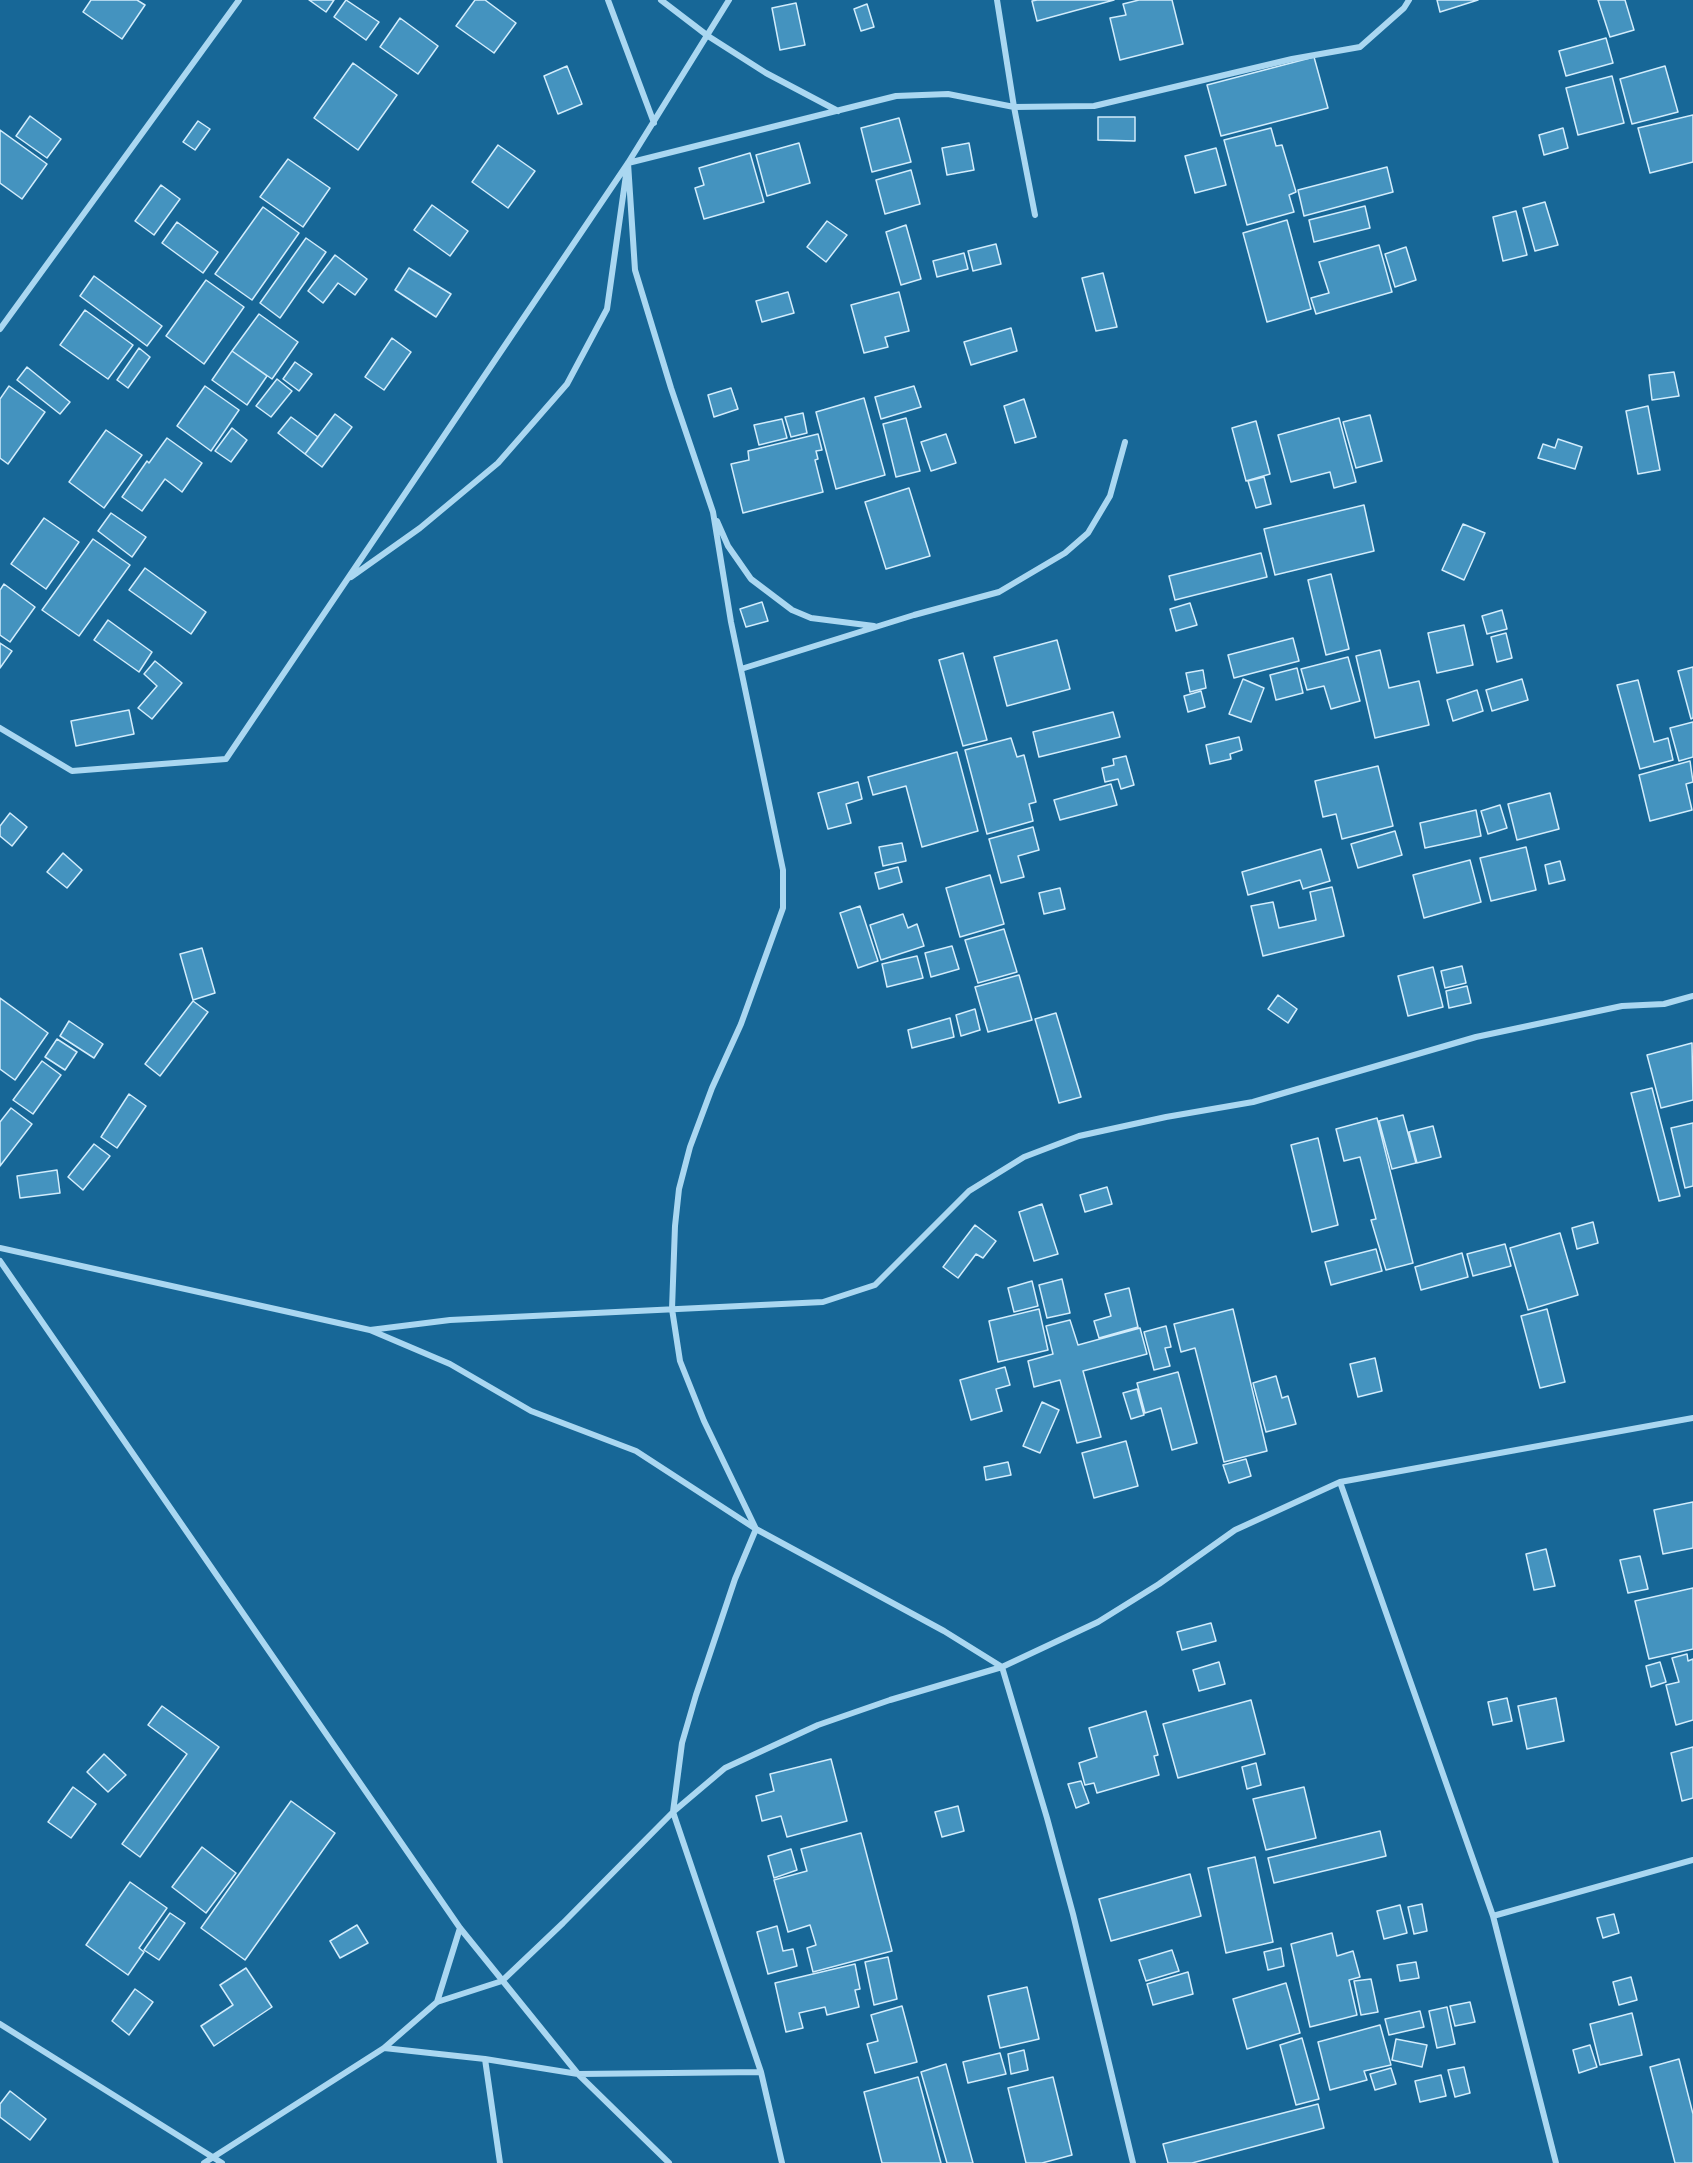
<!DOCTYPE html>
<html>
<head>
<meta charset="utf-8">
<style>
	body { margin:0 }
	canvas { display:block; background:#176797 }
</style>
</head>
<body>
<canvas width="1693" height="2163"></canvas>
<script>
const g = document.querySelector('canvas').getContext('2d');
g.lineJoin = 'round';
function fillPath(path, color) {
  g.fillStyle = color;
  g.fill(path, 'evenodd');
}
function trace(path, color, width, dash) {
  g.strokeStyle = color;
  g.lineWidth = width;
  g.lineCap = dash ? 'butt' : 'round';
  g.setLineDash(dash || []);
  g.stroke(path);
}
const building = new Path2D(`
	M91 0H137L145 5 122 39 83 12Z
	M309 0H334L326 12Z
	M346 0 379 22 366 40 334 17Z
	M475 0H485L516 23 494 53 456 26Z
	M1037 0H1114L1037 21 1032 1Z
	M1139 0H1172L1183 44 1120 60 1110 18 1126 15 1123 4Z
	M1437 0H1478L1440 12Z
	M1598 0H1625L1634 30 1610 37Z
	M796 3 805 45 780 50 772 8Z
	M867 4 874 27 861 31 854 9Z
	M400 18 438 46 418 74 380 47Z
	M1606 38 1613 63 1566 76 1559 51Z
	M1314 57 1328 108 1221 136 1207 85Z
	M353 63 397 95 358 150 314 118Z
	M567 66 582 104 558 114 544 76Z
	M1665 66 1678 112 1632 124 1620 79Z
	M1612 76 1624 123 1578 135 1566 88Z
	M1693 115V162L1650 173 1638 128Z
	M30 116 61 139 47 158 16 136Z
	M1098 117H1135V141L1098 140Z
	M899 118 911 162 872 172 861 128Z
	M198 121 210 129 195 150 183 142Z
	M1271 128 1276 146 1282 145 1296 192 1289 195 1294 212 1247 225 1224 140Z
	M1563 128 1568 148 1544 155 1539 135Z
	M0 130 47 164 22 199 0 183Z
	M799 143 810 183 767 196 756 155Z
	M969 143 974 170 947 175 942 148Z
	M498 145 535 171 508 208 472 182Z
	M1216 148 1226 185 1195 193 1185 156Z
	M750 153 764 202 704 219 695 188 704 185 699 168Z
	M288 159 330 188 303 227 260 197Z
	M1387 167 1393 192 1304 216 1298 190Z
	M911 170 920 204 885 214 876 180Z
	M161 185 180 199 154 235 135 221Z
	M1545 202 1558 245 1535 251 1523 208Z
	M432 205 468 231 450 256 414 230Z
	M1365 206 1370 228 1314 242 1309 220Z
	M263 207 299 233 252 300 215 274Z
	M1516 211 1527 255 1503 261 1493 217Z
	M1287 220 1311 309 1267 322 1243 233Z
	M827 221 847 235 826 262 807 247Z
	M177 222 218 252 203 273 162 243Z
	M906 225 921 279 901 285 886 232Z
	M306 238 326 252 280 318 260 303Z
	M996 244 1001 264 973 271 968 251Z
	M1379 245 1392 292 1316 314 1311 298 1329 293 1319 262Z
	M1406 247 1416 280 1395 287 1385 254Z
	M964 253 968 269 937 277 933 261Z
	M335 255 367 279 355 295 338 283 323 303 308 291Z
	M409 268 451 294 436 317 395 290Z
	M1103 273 1117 327 1096 331 1082 278Z
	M94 276 162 326 147 346 80 296Z
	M206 280 244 307 204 364 166 336Z
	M788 292 794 313 762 322 756 301Z
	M899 292 909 331 885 337 888 347 864 353 851 305Z
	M85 310 133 345 108 379 60 345Z
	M259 314 298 342 272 379 232 351Z
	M1011 328 1017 351 971 365 964 342Z
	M392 338 411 352 384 390 365 377Z
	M139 348 150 357 128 388 117 380Z
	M232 351 267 376 247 405 212 380Z
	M295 362 312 374 299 391 283 379Z
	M27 367 70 402 60 414 17 380Z
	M1674 372 1679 396 1652 400 1649 375Z
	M277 379 292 391 271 417 256 406Z
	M9 386 45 412 8 464 0 458V399Z
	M205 386 239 410 211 451 177 426Z
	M914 386 921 407 881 419 875 397Z
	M731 388 738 409 714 417 708 395Z
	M864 398 885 475 836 489 816 412Z
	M1024 399 1036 437 1015 443 1004 406Z
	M1648 406 1660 470 1638 474 1626 411Z
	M803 413 807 433 791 437 785 417Z
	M335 414 352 427 322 467 305 454Z
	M1370 415 1382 461 1356 468 1343 422Z
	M291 417 318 437 305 454 278 433Z
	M906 418 920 471 896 477 883 424Z
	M1339 418 1356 482 1334 488 1330 472 1291 482 1278 435Z
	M782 419 787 438 759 445 754 425Z
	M1256 421 1270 474 1246 481 1232 428Z
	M232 428 247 440 231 462 215 451Z
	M106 430 142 455 104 508 69 482Z
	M818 434 822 450 816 451 818 459 815 460 823 492 743 513 731 464 749 460 748 451Z
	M946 434 956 463 931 471 921 442Z
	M167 438 202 463 182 492 165 479 142 511 122 497 147 461 149 463Z
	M1558 439 1582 447 1575 469 1538 458 1543 444 1555 448Z
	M1264 477 1271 504 1256 508 1248 481Z
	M909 488 930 556 886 569 865 502Z
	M1364 505 1374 551 1275 575 1264 529Z
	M111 513 146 537 132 557 98 531Z
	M44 518 79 542 46 589 11 564Z
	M1463 524 1485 533 1464 580 1442 570Z
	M93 539 130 565 79 636 42 610Z
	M1261 553 1267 577 1175 600 1169 576Z
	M145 568 206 612 191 634 129 590Z
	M1331 574 1349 649 1326 655 1308 580Z
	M4 584 35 607 10 642 0 635V590Z
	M762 602 768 621 746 627 740 609Z
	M1190 603 1197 625 1176 631 1170 609Z
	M1502 610 1507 629 1487 634 1482 616Z
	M108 620 152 652 139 672 94 640Z
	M1464 625 1473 665 1437 673 1428 633Z
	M1506 633 1512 658 1497 662 1491 637Z
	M1293 638 1299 661 1234 678 1228 655Z
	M1057 640 1070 689 1007 706 994 657Z
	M0 643 12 651 0 668Z
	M1380 650 1389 688 1419 681 1429 725 1375 738 1356 656Z
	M963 653 987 740 963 746 939 660Z
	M1348 657 1360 701 1331 709 1324 686 1307 690 1301 669Z
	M155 661 182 683 152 719 138 708 157 686 144 674Z
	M1693 667V718L1691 719 1678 671Z
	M1297 668 1303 693 1276 700 1270 675Z
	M1203 670 1206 688 1190 692 1186 673Z
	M1243 679 1264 688 1251 722 1229 714Z
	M1522 679 1528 700 1492 711 1486 690Z
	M1638 680 1654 742 1668 738 1673 760 1640 769 1617 685Z
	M1477 690 1483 711 1453 721 1447 700Z
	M1201 691 1205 707 1188 712 1184 696Z
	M129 710 134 734 76 746 71 721Z
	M1113 712 1120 737 1039 757 1033 732Z
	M1693 722V757L1679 761 1670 728Z
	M1239 737 1242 750 1230 754 1231 759 1210 764 1206 745Z
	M1011 738 1017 757 1024 755 1036 802 1029 804 1033 821 987 834 965 750Z
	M957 752 978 831 922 847 906 786 873 795 868 777Z
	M1126 756 1134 785 1121 789 1118 779 1105 782 1102 768 1114 765 1113 759Z
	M1690 761 1693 782 1686 784 1692 810 1650 821 1639 775Z
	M1378 766 1393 826 1342 839 1336 814 1323 817 1315 781Z
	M858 782 862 799 846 804 851 823 828 829 818 793Z
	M1111 784 1117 805 1060 820 1054 800Z
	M1550 793 1559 829 1517 840 1508 804Z
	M1500 805 1507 828 1488 834 1481 811Z
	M1476 810 1481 836 1425 848 1420 823Z
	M10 813 27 827 12 846 0 836V826Z
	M1033 827 1039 850 1018 856 1024 877 1001 883 989 839Z
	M1395 831 1402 855 1358 868 1351 844Z
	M902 843 906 861 883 866 879 847Z
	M1526 847 1536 890 1491 901 1480 858Z
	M1321 849 1330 881 1303 889 1300 880 1248 895 1242 872Z
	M63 853 82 870 67 888 47 872Z
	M1470 860 1481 902 1424 918 1413 875Z
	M1560 861 1565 880 1549 884 1545 865Z
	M898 867 902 882 879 889 875 873Z
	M990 875 1004 924 960 937 946 888Z
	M1332 887 1344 936 1263 956 1251 906 1273 902 1279 928 1316 920 1310 892Z
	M1060 888 1065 909 1044 914 1039 893Z
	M860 906 878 961 858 968 840 913Z
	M903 914 908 928 917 924 924 946 881 960 870 925Z
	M1004 929 1017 972 978 983 965 940Z
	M952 946 959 969 931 977 925 953Z
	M202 948 215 993 193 1000 180 954Z
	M917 956 923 978 887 987 882 964Z
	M1462 966 1466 983 1445 988 1441 971Z
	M1433 967 1443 1007 1408 1016 1398 976Z
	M1019 975 1032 1020 988 1032 975 987Z
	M1467 986 1471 1003 1449 1008 1446 991Z
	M1278 995 1297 1009 1288 1023 1268 1009Z
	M0 998 48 1033 15 1080 0 1069Z
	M193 1001 208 1012 160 1076 145 1064Z
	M975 1009 980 1030 961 1036 956 1015Z
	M1056 1013 1081 1097 1059 1103 1035 1019Z
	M950 1018 954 1037 912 1048 908 1030Z
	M69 1021 103 1044 94 1058 60 1036Z
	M57 1039 77 1052 65 1070 45 1057Z
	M1692 1043 1693 1100 1661 1108 1647 1055Z
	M42 1061 61 1075 33 1114 13 1100Z
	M1652 1088 1680 1196 1659 1201 1631 1093Z
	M129 1094 146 1106 117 1148 101 1137Z
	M11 1108 32 1124 0 1166V1122Z
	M1403 1115 1416 1163 1392 1169 1379 1121Z
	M1377 1118 1413 1263 1386 1270 1371 1220 1376 1219 1360 1157 1344 1161 1336 1129Z
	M1693 1123V1186L1685 1188 1671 1128Z
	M1433 1126 1441 1157 1417 1163 1409 1132Z
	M1318 1138 1338 1225 1312 1232 1291 1145Z
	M94 1144 110 1156 83 1190 68 1177Z
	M57 1170 60 1193 20 1198 17 1176Z
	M1107 1187 1112 1204 1085 1212 1080 1195Z
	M1042 1204 1058 1254 1034 1261 1019 1212Z
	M1593 1222 1598 1243 1577 1249 1572 1228Z
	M975 1225 996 1241 983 1258 976 1254 958 1278 943 1267Z
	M1560 1233 1578 1295 1528 1310 1510 1248Z
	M1505 1244 1511 1266 1473 1276 1467 1254Z
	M1376 1249 1382 1271 1331 1285 1325 1262Z
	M1462 1253 1468 1277 1421 1290 1415 1267Z
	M1062 1279 1070 1313 1047 1318 1039 1285Z
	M1032 1281 1038 1306 1014 1312 1008 1288Z
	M1129 1288 1138 1327 1099 1338 1094 1321 1111 1316 1105 1294Z
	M1039 1309 1048 1350 998 1362 989 1321Z
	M1233 1309 1267 1451 1224 1462 1195 1348 1181 1352 1174 1324Z
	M1547 1309 1565 1382 1540 1388 1521 1316Z
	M1070 1320 1078 1345 1140 1328 1147 1354 1083 1371 1101 1437 1077 1443 1060 1380 1034 1387 1028 1361 1053 1354 1046 1326Z
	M1166 1326 1171 1347 1165 1348 1170 1366 1154 1370 1144 1332Z
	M1375 1358 1382 1391 1358 1397 1350 1364Z
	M1005 1367 1010 1385 996 1389 1002 1411 971 1420 960 1380Z
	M1178 1372 1197 1443 1172 1450 1161 1408 1145 1413 1137 1383Z
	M1276 1376 1282 1398 1288 1396 1296 1424 1266 1432 1253 1383Z
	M1137 1389 1144 1415 1131 1419 1123 1393Z
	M1042 1402 1059 1410 1040 1453 1023 1446Z
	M1126 1441 1138 1486 1094 1498 1082 1453Z
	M1246 1459 1251 1476 1229 1483 1223 1465Z
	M1008 1462 1011 1475 986 1480 984 1467Z
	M1693 1502V1548L1663 1554 1654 1510Z
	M1546 1549 1555 1586 1534 1590 1526 1554Z
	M1640 1556 1648 1589 1628 1593 1620 1560Z
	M1693 1588V1649L1649 1659 1635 1601Z
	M1211 1623 1216 1641 1182 1650 1177 1632Z
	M1687 1654 1688 1661 1693 1659V1720L1676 1725 1666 1685 1679 1682 1672 1658Z
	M1219 1662 1225 1684 1199 1691 1193 1670Z
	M1660 1662 1666 1682 1651 1687 1646 1666Z
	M1507 1698 1512 1721 1493 1725 1488 1702Z
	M1556 1698 1564 1741 1527 1749 1518 1706Z
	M1251 1700 1265 1754 1178 1778 1163 1724Z
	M162 1706 219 1747 140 1857 122 1844 187 1754 148 1725Z
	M1146 1711 1158 1755 1154 1756 1159 1775 1097 1793 1094 1783 1085 1785 1079 1763 1097 1757 1089 1728Z
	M1693 1747V1798L1682 1801 1671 1753Z
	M104 1754 126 1775 108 1792 87 1772Z
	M831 1759 847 1821 787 1837 781 1816 762 1821 756 1796 774 1791 770 1774Z
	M1256 1763 1261 1785 1247 1789 1242 1767Z
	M1081 1781 1089 1803 1076 1808 1068 1784Z
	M73 1787 96 1804 71 1838 48 1822Z
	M1304 1787 1316 1838 1266 1850 1253 1799Z
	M291 1801 335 1833 245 1960 201 1928Z
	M958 1806 964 1831 942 1837 935 1812Z
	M1380 1831 1386 1856 1274 1883 1268 1858Z
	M861 1833 892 1951 813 1972 807 1948 816 1945 810 1925 788 1932 774 1880 807 1871 801 1849Z
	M202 1847 236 1873 206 1913 172 1887Z
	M791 1849 797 1870 774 1878 768 1856Z
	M1255 1857 1273 1942 1226 1953 1208 1868Z
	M1190 1874 1201 1916 1111 1941 1099 1899Z
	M130 1882 167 1908 139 1948 144 1952 128 1975 86 1945Z
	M1422 1904 1427 1931 1414 1934 1408 1907Z
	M1400 1905 1407 1933 1384 1939 1377 1911Z
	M170 1913 185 1923 159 1960 144 1950Z
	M1614 1914 1619 1933 1603 1938 1597 1918Z
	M357 1925 368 1943 340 1958 330 1941Z
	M777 1926 783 1951 793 1949 797 1966 768 1974 757 1932Z
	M1332 1933 1337 1956 1353 1951 1360 1977 1349 1980 1357 2015 1310 2027 1291 1944Z
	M1281 1948 1284 1966 1268 1970 1264 1952Z
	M1172 1950 1179 1971 1146 1981 1139 1960Z
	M888 1957 897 1999 874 2005 865 1962Z
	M1416 1962 1419 1978 1400 1981 1397 1965Z
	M855 1964 860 1989 855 1990 859 2007 827 2015 825 2007 799 2013 803 2028 786 2032 775 1983Z
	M246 1968 272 2007 214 2046 201 2026 233 2005 220 1985Z
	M1188 1972 1193 1994 1153 2005 1147 1984Z
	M1631 1977 1637 2000 1619 2005 1613 1982Z
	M1371 1979 1378 2012 1361 2015 1354 1981Z
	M1286 1983 1300 2033 1247 2049 1233 1999Z
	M1027 1987 1039 2039 1000 2048 988 1996Z
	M135 1989 153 2002 129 2035 112 2021Z
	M1470 2002 1475 2022 1455 2026 1450 2006Z
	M902 2006 917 2062 875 2073 867 2044 878 2041 871 2015Z
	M1447 2007 1455 2044 1437 2048 1429 2011Z
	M1420 2011 1424 2027 1389 2035 1385 2019Z
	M1632 2013 1642 2055 1600 2065 1590 2024Z
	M1380 2025 1391 2065 1364 2071 1367 2080 1330 2090 1318 2042Z
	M1302 2038 1319 2099 1296 2105 1280 2045Z
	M1396 2039 1427 2045 1422 2067 1392 2060Z
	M1590 2045 1597 2067 1579 2073 1573 2050Z
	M1024 2050 1028 2070 1011 2074 1008 2054Z
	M1000 2053 1006 2074 968 2083 963 2062Z
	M1679 2059 1693 2114V2163H1675L1650 2067Z
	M946 2064 973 2163H947L921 2072Z
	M1464 2067 1470 2093 1455 2097 1448 2070Z
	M1391 2068 1396 2084 1375 2090 1370 2074Z
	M1441 2075 1446 2096 1420 2102 1415 2081Z
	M918 2077 941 2163H882L864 2092Z
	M1053 2077 1072 2155 1042 2163H1026L1008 2088Z
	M10 2091 46 2119 30 2140 0 2117V2104Z
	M1318 2104 1324 2128 1192 2163H1168L1163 2144Z`);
const minor = new Path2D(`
	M608 0 654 123
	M661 0 708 36 766 73 838 111
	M997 0 1014 107 1035 215
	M628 163 635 270 671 388 713 512 731 622 783 870V908L741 1024 712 1088 690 1147 679 1189 675 1226 672 1309 680 1361 704 1421 756 1529 735 1579 696 1695 682 1743 673 1812 761 2072 782 2163
	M628 163 896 96 948 94 1014 107 1094 106 1292 59 1360 47 1404 8 1409 0
	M0 329 239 0
	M717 521 728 546 751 579 792 610 811 618 874 626
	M351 577 420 528 498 463 567 384 607 309 626 175
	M741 669 914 615 999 592 1065 553 1088 533 1110 496 1125 442
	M0 728 72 771 226 759 628 163 729 0
	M0 1248 370 1330 450 1364 531 1411 636 1451 756 1529 944 1631 1002 1667 1047 1818 1073 1914 1133 2163
	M0 1261 460 1928 578 2074 669 2163
	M370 1330 450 1320 823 1302 875 1285 969 1191 1024 1157 1079 1136 1166 1117 1253 1102 1476 1037 1622 1006 1664 1004 1693 996
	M1340 1482 1493 1916
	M437 2002 460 1928
	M0 2024 222 2163
	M384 2048 485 2059 578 2074 761 2072
	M485 2059 500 2163
	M204 2163 384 2048 437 2002 502 1981 563 1923 673 1812 725 1768 818 1725 890 1700 1002 1667 1098 1622 1159 1584 1235 1530 1340 1482 1693 1418
	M1556 2163 1493 1916 1693 1860`);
fillPath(building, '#4493bf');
trace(building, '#d1ecfc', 1.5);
trace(minor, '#aad7f1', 6);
</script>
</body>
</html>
